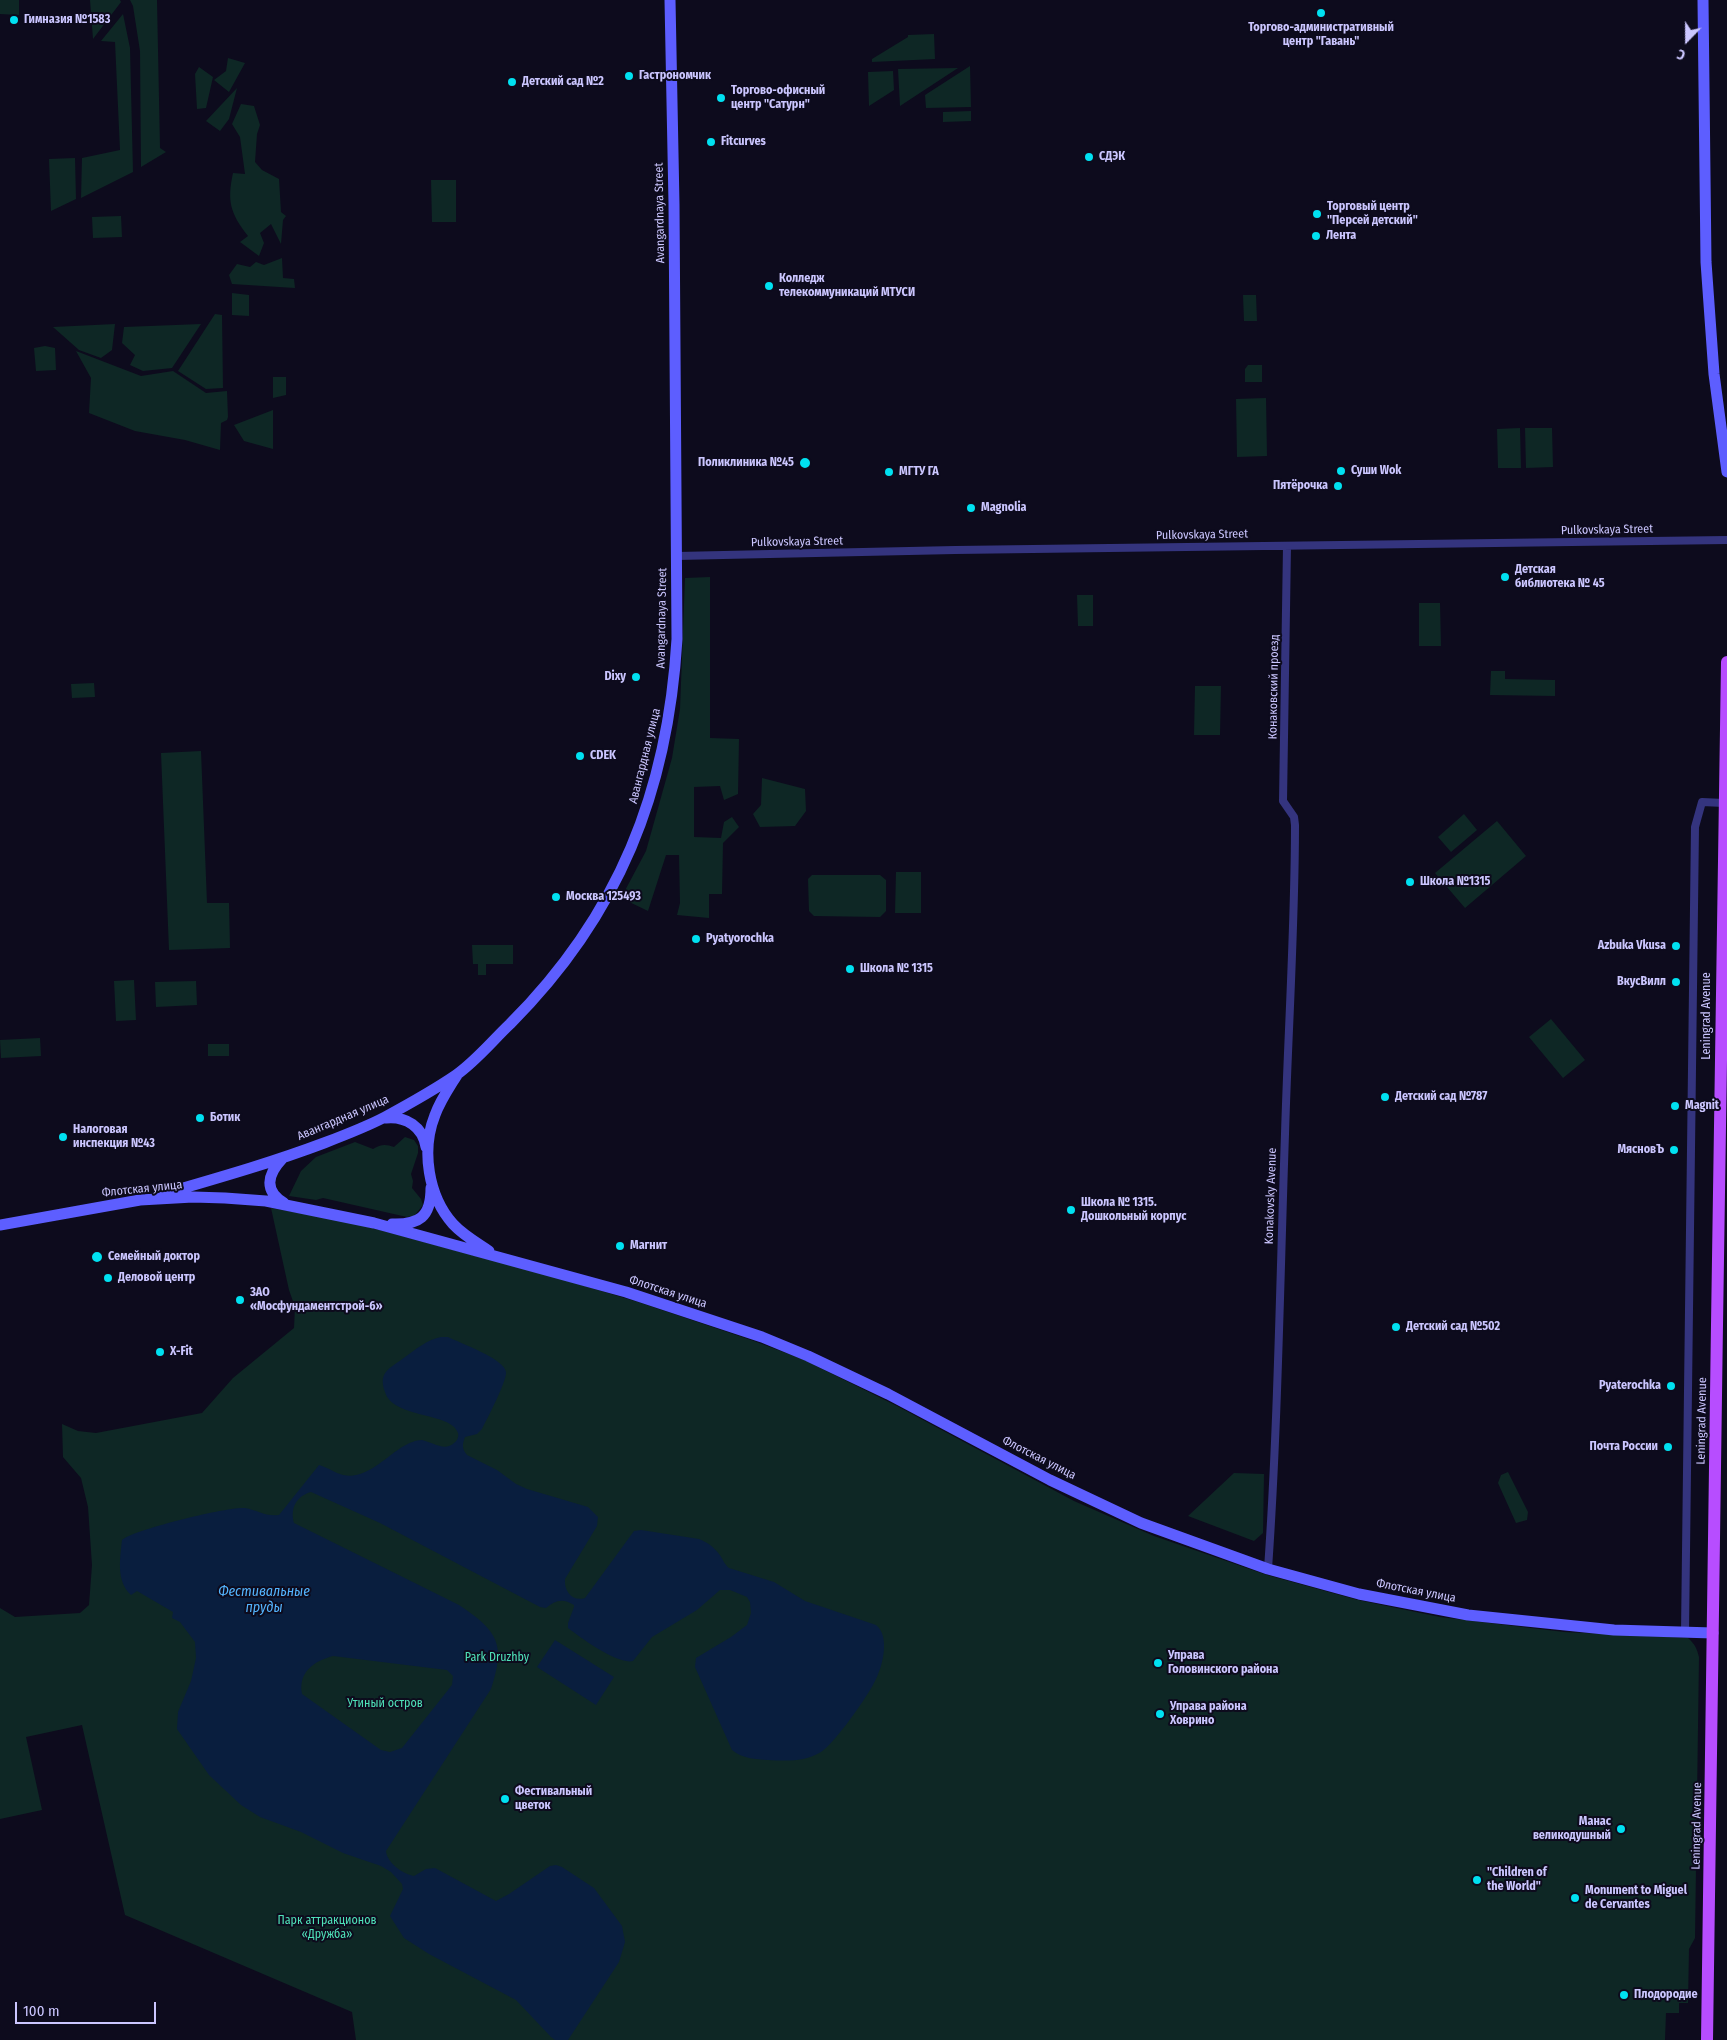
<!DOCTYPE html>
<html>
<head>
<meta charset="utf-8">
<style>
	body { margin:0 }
	#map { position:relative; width:1727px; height:2040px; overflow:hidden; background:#0d0b1d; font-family:"Fira Sans Condensed",sans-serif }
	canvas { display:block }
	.north { position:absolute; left:1662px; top:15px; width:50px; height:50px; -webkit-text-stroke:4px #0d0b1d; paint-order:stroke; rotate:202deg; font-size:14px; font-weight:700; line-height:20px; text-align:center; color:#cbc6ff }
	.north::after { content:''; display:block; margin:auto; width:18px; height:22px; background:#cbc6ff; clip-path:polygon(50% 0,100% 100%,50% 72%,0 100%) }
	.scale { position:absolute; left:15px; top:2002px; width:141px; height:22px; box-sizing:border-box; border:2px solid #cbc6ff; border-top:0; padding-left:6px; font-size:15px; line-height:18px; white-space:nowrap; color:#cbc6ff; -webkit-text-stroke:4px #0d0b1d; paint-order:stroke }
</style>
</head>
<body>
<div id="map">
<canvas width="1727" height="2040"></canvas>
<div class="north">С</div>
<div class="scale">100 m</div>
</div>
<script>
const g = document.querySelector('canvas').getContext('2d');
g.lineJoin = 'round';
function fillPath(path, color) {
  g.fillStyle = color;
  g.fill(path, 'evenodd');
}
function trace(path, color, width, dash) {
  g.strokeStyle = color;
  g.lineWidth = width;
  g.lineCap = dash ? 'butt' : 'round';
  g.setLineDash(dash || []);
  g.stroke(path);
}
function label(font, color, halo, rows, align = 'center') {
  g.font = font + ' "Fira Sans Condensed",sans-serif';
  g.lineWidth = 4;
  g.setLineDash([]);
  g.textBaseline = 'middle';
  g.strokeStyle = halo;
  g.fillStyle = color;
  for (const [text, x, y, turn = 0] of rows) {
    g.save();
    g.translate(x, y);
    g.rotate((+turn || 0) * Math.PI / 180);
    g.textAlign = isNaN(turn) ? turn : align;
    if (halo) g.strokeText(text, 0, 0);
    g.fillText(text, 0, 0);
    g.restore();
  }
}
const green = new Path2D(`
	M0 0H19V15L0 14Z
	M90 0H120L121 2 93 39Z
	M130 0H157L160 148 166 152 141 167 140 51 133 6Z
	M123 14 130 48 133 172 81 198 82 158 120 150 115 42 101 41Z
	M934 34 935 59 872 62V59L908 37V35Z
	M228 58 245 63 229 92 214 80 226 71Z
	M970 66 971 107 926 108 925 95Z
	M199 67 213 77 206 108 197 109 195 74Z
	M958 68 900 106 898 69Z
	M893 71 894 90 869 106 868 72Z
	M237 88 229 119 220 131 206 121Z
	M241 104 254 106 260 125 257 134 255 162 262 170 279 179 281 212 286 216 283 220 281 244 271 224 260 233 264 243 259 256 240 242 248 236C230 213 227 201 233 173L245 174 240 137 232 124Z
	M971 111V121L943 122V112Z
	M75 158 76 199 51 211 49 159Z
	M431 180H456V222H432Z
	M121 216 122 237 93 238 92 217Z
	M282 258 283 278 294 279 295 288 232 284 229 275 237 264 250 267 256 262 264 265Z
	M232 293 249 295V316L232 315Z
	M1243 295H1256L1257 321H1244Z
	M215 314 222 315 223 388 206 389 178 371Z
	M115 324 112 350 101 358 79 350 53 327Z
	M201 324 172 368 143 371 130 365 135 355 122 343 124 327Z
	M45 346 55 348 56 370 36 371 34 348Z
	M76 351 141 376 173 371 206 393 227 391 228 417 227 420 221 423 220 450 185 440 135 431 89 413 91 378Z
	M1248 365H1262V382H1245V369Z
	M273 377H286V395L273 398Z
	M1266 398 1267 456 1237 457 1236 399Z
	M273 410V449L244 441 234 425Z
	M1520 428 1521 468H1498L1497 429Z
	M1525 428H1552L1553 467 1526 468Z
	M710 577V738L739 739 738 794 724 800 720 786 694 787V837L721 838 724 822 732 817 739 827 723 843 722 894H709V918L677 915 680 903 679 855H666L648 911 621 898 646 851 672 758 680 709 685 578Z
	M1077 595H1093V626H1078Z
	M1419 603H1440L1441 646H1419Z
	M1491 671H1505V679L1555 680V696L1490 695Z
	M94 683 95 697 72 698 71 684Z
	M1195 686H1221L1220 735H1194Z
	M201 751 207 903H229L230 948 169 950 161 753Z
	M762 778 805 789 806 811 795 826 760 827 753 814 761 805Z
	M1464 814 1477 830 1451 852 1438 837Z
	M1497 821 1526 856 1465 908 1435 873Z
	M896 872H921V913H895Z
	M812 875H880L886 880V911L880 917 814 916 809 911 808 879Z
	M472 945H513V964H486V975H478V964H473Z
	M134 980 136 1020 116 1021 114 981Z
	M196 981 197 1005 156 1007 155 982Z
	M1551 1019 1585 1060 1563 1078 1529 1037Z
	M40 1038 41 1056 1 1058 0 1040Z
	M208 1044H229V1056H208Z
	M405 1137 414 1140 418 1146V1153L411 1174 413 1181 412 1188 421 1199 423 1205 414 1216 407 1217 323 1198 316 1200 289 1196 301 1171 316 1157 355 1142 373 1149C381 1144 386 1144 394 1147Z
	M271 1208 350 1222 561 1279 638 1302 754 1341 802 1359 897 1406 1074 1501 1154 1536 1267 1575 1358 1600 1440 1617 1564 1632 1688 1638C1695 1644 1697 1649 1699 1657L1695 1938 1689 1949 1688 2003H1679V2013H1666L1665 2040H356L352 2012 125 1915 82 1725 26 1737 42 1810 0 1819V1608L15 1617 80 1613 89 1605 92 1565 88 1507 81 1478 63 1457 62 1424 78 1431 96 1433 202 1413 233 1378 294 1328 295 1307 289 1290Z
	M1508 1472 1528 1512 1527 1520 1516 1523 1498 1483 1501 1475Z
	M1234 1473 1264 1474 1263 1533 1254 1541 1188 1516Z`);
const water = new Path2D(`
	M441 1337H448C460 1343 505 1359 506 1372 507 1381 487 1419 482 1429L477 1434 465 1437C462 1445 462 1449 467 1455L497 1470 516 1484 527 1489 588 1507 598 1517 597 1526 565 1579C564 1591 572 1602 585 1598L634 1531 641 1530 699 1539C707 1542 714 1547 719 1554 723 1559 724 1564 729 1568L774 1582 805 1601 876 1625C890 1636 883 1665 876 1679 869 1695 834 1744 821 1752 805 1762 786 1761 768 1760 755 1759 743 1759 732 1750L695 1667 696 1658 731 1637 747 1625 751 1613 750 1602 747 1597 730 1590H720L697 1610 652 1637 633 1661C618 1665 581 1638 568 1628V1623L574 1607V1605C563 1598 555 1600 546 1608L540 1607 380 1523 311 1492C296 1496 290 1509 294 1523L459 1605C498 1631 506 1644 491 1689L386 1851C387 1863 403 1874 414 1876L426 1869 435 1868 496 1901 509 1894 550 1866 556 1865 562 1867 594 1888 622 1926 625 1942 619 1962 568 2040H555L551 2037 516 2000 429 1954 404 1938 390 1916 403 1889 402 1884 391 1872 381 1866 343 1853 301 1832 260 1817 241 1805 209 1775 177 1729 178 1712 191 1681 196 1658 195 1642 180 1622 172 1618 173 1612 137 1591 131 1595C116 1581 120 1559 122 1540 132 1530 229 1506 245 1508 257 1510 266 1517 279 1515L319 1465C327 1467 335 1473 343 1475 367 1480 386 1456 404 1446 409 1443 416 1440 422 1440 432 1442 445 1452 454 1443 457 1441 459 1437 458 1433 452 1412 393 1419 385 1392 378 1372 389 1369 405 1357 415 1350 428 1339 441 1337ZM333 1656 447 1670 453 1676 452 1685 402 1748 390 1752 381 1750 302 1694C298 1672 314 1661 333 1656Z
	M555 1640 614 1677 596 1705 537 1667Z`);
const street = new Path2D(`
	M677 556 955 550 1727 540
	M1268 1569C1278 1424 1280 1279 1285 1134 1288 1031 1295 928 1295 825L1294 817 1283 801 1287 546
	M1685 1632 1695 827 1702 802 1724 803`);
const secondary = new Path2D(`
	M1703 0 1706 262 1714 374 1727 472
	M457 1075C449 1088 440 1101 435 1115 421 1150 428 1196 453 1224 463 1235 477 1243 489 1251
	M386 1118C406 1116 423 1127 426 1147
	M282 1159C267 1175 264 1191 284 1203
	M163 1194C218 1178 271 1163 324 1143 345 1135 366 1127 385 1117 409 1104 434 1090 456 1075 476 1061 493 1040 510 1024 619 915 668 791 677 639L674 204 670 0
	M392 1224C419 1225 431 1217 431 1188
	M0 1225 140 1200 193 1197 225 1198 266 1201 374 1223 626 1292 762 1337 808 1356 888 1394 1050 1480 1141 1523 1268 1569 1359 1594 1468 1615 1614 1630 1713 1633`);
const primary = new Path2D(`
	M1707 2040C1715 1581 1718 1121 1727 662`);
const markers = [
	[1321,13,5,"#00e1f1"],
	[14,20,5,"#00e1f1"],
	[629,76,5,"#00e1f1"],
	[512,82,5,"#00e1f1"],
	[721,98,5,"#00e1f1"],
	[711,142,5,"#00e1f1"],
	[1089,157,5,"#00e1f1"],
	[1317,214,5,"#00e1f1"],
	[1316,236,5,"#00e1f1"],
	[769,286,5,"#00e1f1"],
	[805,463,6,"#00e1f1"],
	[1341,471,5,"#00e1f1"],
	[889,472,5,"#00e1f1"],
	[1338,486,5,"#00e1f1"],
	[971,508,5,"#00e1f1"],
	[1505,577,5,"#00e1f1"],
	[636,677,5,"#00e1f1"],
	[580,756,5,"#00e1f1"],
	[1410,882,5,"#00e1f1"],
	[556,897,5,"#00e1f1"],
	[696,939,5,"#00e1f1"],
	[1676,946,5,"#00e1f1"],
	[850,969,5,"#00e1f1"],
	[1676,982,5,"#00e1f1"],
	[1385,1097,5,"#00e1f1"],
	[1675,1106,5,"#00e1f1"],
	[200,1118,5,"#00e1f1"],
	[63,1137,5,"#00e1f1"],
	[1674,1150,5,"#00e1f1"],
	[1071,1210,5,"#00e1f1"],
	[620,1246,5,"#00e1f1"],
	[97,1257,6,"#00e1f1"],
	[108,1278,5,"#00e1f1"],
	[240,1300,5,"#00e1f1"],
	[1396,1327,5,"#00e1f1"],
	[160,1352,5,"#00e1f1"],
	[1671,1386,5,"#00e1f1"],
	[1668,1447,5,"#00e1f1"],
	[1158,1663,5,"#00e1f1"],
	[1160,1714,5,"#00e1f1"],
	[505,1799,5,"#00e1f1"],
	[1621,1829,5,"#00e1f1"],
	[1477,1880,5,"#00e1f1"],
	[1575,1898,5,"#00e1f1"],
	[1624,1995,5,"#00e1f1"]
];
const poiNames = [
	["Гимназия №1583",24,20],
	["Торгово-административный",1321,28,"center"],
	["центр \"Гавань\"",1321,42,"center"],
	["Гастрономчик",639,76],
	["Детский сад №2",522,82],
	["Торгово-офисный",731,91],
	["центр \"Сатурн\"",731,105],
	["Fitcurves",721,142],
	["СДЭК",1099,157],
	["Торговый центр",1327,207],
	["\"Персей детский\"",1327,221],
	["Лента",1326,236],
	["Колледж",779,279],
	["телекоммуникаций МТУСИ",779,293],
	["Поликлиника №45",794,463,"right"],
	["Суши Wok",1351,471],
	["МГТУ ГА",899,472],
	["Пятёрочка",1328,486,"right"],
	["Magnolia",981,508],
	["Детская",1515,570],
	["библиотека № 45",1515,584],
	["Dixy",626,677,"right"],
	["CDEK",590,756],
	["Школа №1315",1420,882],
	["Москва 125493",566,897],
	["Pyatyorochka",706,939],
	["Azbuka Vkusa",1666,946,"right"],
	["Школа № 1315",860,969],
	["ВкусВилл",1666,982,"right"],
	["Детский сад №787",1395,1097],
	["Magnit",1685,1106],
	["Ботик",210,1118],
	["Налоговая",73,1130],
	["инспекция №43",73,1144],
	["МясновЪ",1664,1150,"right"],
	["Школа № 1315.",1081,1203],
	["Дошкольный корпус",1081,1217],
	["Магнит",630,1246],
	["Семейный доктор",108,1257],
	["Деловой центр",118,1278],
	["ЗАО",250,1293],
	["«Мосфундаментстрой-6»",250,1307],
	["Детский сад №502",1406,1327],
	["X-Fit",170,1352],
	["Pyaterochka",1661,1386,"right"],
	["Почта России",1658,1447,"right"],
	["Управа",1168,1656],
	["Головинского района",1168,1670],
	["Управа района",1170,1707],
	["Ховрино",1170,1721],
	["Фестивальный",515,1792],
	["цветок",515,1806],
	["Манас",1611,1822,"right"],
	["великодушный",1611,1836,"right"],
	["\"Children of",1487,1873],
	["the World\"",1487,1887],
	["Monument to Miguel",1585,1891],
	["de Cervantes",1585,1905],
	["Плодородие",1634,1995]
];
const streetNames = [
	["Avangardnaya Street",660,213,-91],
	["Pulkovskaya Street",1607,530,-1],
	["Pulkovskaya Street",1202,535,-1],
	["Pulkovskaya Street",797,542,-1],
	["Avangardnaya Street",662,618,-89],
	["Конаковский проезд",1274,687,-89],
	["Авангардная улица",645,756,-76],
	["Leningrad Avenue",1707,1016,-90],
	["Авангардная улица",343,1118,-23],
	["Флотская улица",142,1189,-6],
	["Konakovsky Avenue",1271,1196,-88],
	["Флотская улица",668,1292,18],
	["Leningrad Avenue",1702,1421,-89],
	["Флотская улица",1039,1458,27],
	["Флотская улица",1416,1591,11],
	["Leningrad Avenue",1697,1826,-89]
];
const parkNames = [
	["Park Druzhby",497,1658],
	["Утиный остров",385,1704],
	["Парк аттракционов",327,1921],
	["«Дружба»",327,1935]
];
const waterNames = [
	["Фестивальные",264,1592],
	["пруды",264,1608]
];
fillPath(green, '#0e2725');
fillPath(water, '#091e3e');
trace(street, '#34347e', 8);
trace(secondary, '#5d5eff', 11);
trace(primary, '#b74dff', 12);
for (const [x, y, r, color] of markers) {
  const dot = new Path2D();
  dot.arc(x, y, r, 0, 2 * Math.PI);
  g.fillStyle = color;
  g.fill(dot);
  trace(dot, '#0d0b1d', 2);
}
label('bold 12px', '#cbc6ff', '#0d0b1d', poiNames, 'left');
label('12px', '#cbc6ff', '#0d0b1d', streetNames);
label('12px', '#4fe2b9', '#0d0b1d', parkNames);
label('italic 14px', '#54b5ff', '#0d0b1d', waterNames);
</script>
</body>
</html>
